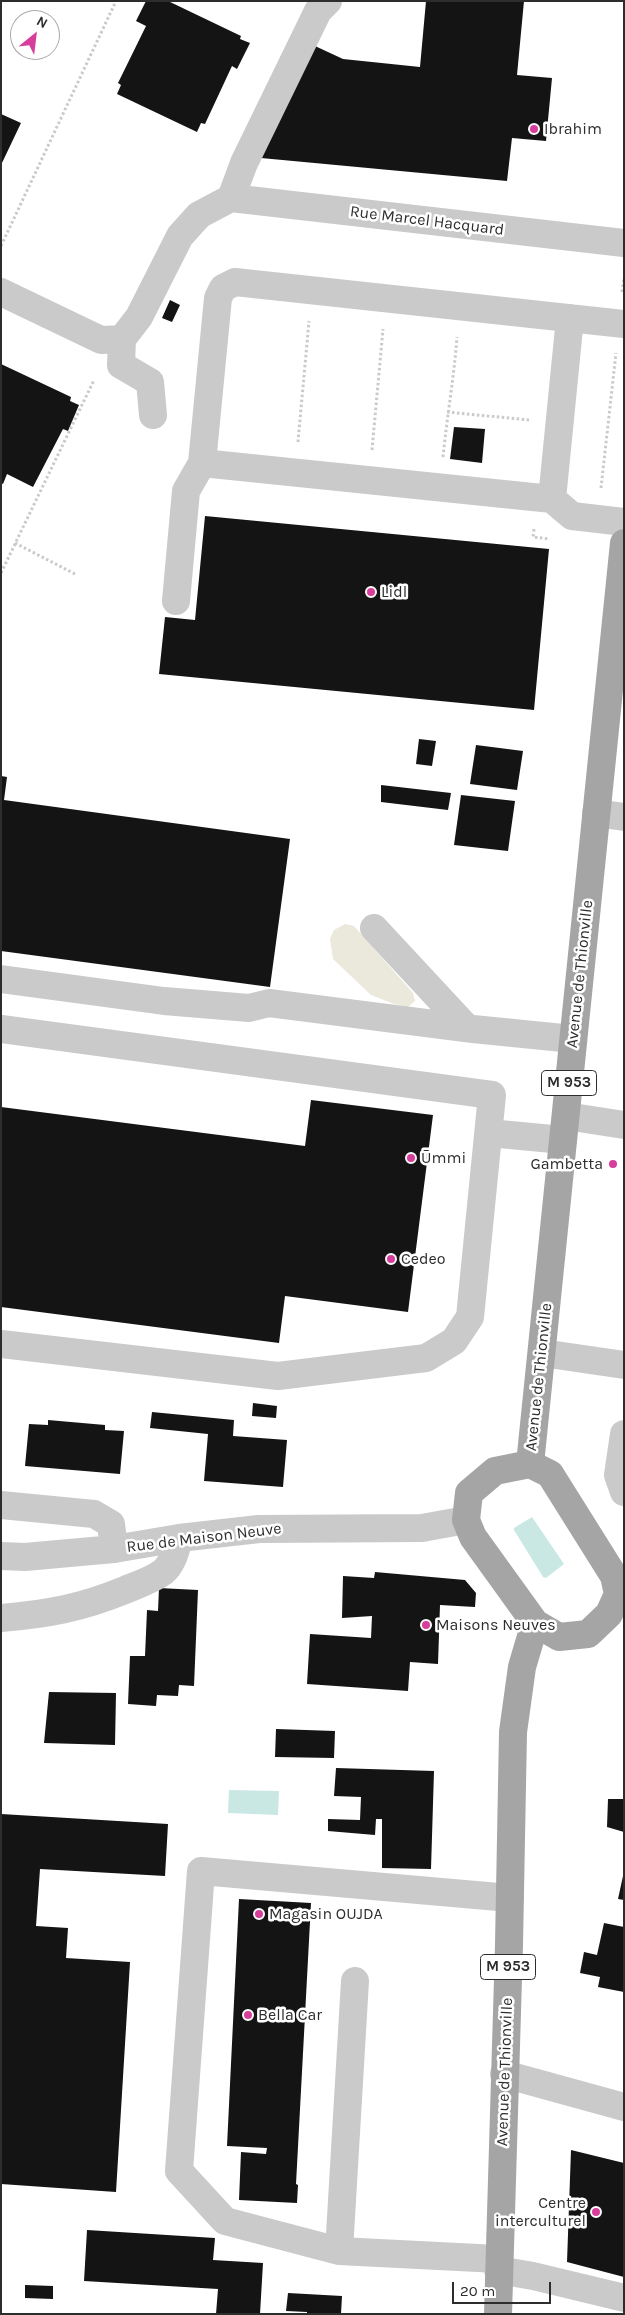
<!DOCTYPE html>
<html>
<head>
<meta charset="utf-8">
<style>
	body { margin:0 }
	#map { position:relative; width:625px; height:2315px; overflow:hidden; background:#fff; font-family:Karla,sans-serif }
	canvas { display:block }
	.frame { position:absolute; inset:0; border:2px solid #2d2d2d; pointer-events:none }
	.north { position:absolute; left:10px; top:10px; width:50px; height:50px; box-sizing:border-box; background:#fff; border:1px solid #ababab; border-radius:50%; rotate:29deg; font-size:14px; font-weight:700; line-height:20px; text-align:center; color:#2d2d2d }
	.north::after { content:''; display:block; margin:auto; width:18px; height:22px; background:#d73d9a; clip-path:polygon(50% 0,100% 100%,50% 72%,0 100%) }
	.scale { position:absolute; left:452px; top:2282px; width:99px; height:22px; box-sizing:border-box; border:2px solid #2d2d2d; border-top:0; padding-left:6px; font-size:15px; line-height:18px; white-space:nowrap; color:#2d2d2d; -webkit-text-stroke:4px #fff; paint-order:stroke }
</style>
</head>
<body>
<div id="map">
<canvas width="625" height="2315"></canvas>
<div class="frame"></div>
<div class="north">N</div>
<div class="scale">20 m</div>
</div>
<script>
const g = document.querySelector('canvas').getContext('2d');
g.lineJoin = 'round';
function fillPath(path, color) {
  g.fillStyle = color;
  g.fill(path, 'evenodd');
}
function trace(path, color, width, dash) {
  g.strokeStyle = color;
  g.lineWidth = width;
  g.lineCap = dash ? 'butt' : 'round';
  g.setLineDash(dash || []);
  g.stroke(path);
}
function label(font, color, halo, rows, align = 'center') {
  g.font = font + ' Karla,sans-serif';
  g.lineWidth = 5;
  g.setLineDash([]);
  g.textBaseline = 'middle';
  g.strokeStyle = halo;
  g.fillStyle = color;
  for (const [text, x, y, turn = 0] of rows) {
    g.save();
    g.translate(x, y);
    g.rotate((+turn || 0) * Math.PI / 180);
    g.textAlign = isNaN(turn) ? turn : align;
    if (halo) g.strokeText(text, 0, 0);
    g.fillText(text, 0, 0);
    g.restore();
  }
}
const green = new Path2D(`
	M345 924 354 926 413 993 415 1001 408 1007 394 1004 371 995 333 959 330 939 334 930Z`);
const water = new Path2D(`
	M532 1517 564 1564 546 1578 543 1577 514 1530V1528Z
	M229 1790 279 1791 278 1815 228 1813Z`);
const building = new Path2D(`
	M146 1H168L241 36 240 39 250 43 237 69 232 66 205 124 201 123 197 132 117 94 121 85 118 83 146 26 136 21Z
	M426 1H524L517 75 552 78 546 141 512 138 507 181 261 158 315 46 343 59 420 67Z
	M1 114 21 123 1 165Z
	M170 300 180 305 172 322 162 318Z
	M1 364 71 397 70 401 79 405 68 431 63 429 33 487 7 474 3 484 1 483Z
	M454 427 485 429 482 463 450 459Z
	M205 516 549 549 534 710 159 674 165 617 195 620Z
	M419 739 436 741 432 766 416 764Z
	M476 745 523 751 517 790 470 784Z
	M1 776 7 777 4 800 290 839 270 987 1 951Z
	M381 785 451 793 448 810 381 802Z
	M461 795 515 801 508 851 454 845Z
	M311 1100 433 1115 408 1312 285 1296 279 1343 1 1307V1107L305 1146Z
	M253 1403 277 1406 276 1418 252 1416Z
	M152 1412 234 1420 233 1436 287 1440 283 1487 204 1481 208 1434 150 1428Z
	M48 1420 105 1425V1430L124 1431 120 1474 25 1466 29 1424 48 1425Z
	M375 1572 465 1580 476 1593 475 1607 440 1605 438 1664 410 1662 408 1691 307 1684 310 1634 371 1638 372 1616 342 1618 343 1576 374 1578Z
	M159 1588 198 1590 194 1686 179 1685 178 1696 157 1695 156 1706 128 1704 130 1656H145L147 1610 158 1611Z
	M49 1692 116 1693 115 1745 44 1743Z
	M276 1729 335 1731 334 1758 275 1757Z
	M336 1768 434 1771 431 1869 382 1868V1819H376L375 1835 328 1831V1819L360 1820 361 1797 334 1796Z
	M608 1799H624V1832L607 1827Z
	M1 1814 168 1824 165 1876 40 1869 36 1926 68 1928 66 1958 130 1962 116 2192 1 2184Z
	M623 1876 624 1877V1900L618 1899Z
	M239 1899 311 1903 296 2184 298 2185 297 2203 239 2200 241 2152 266 2154 267 2148 227 2146Z
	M604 1923 624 1927V1992L598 1987 600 1977 580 1973 584 1952 597 1955Z
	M571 2150 624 2163V2277L567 2262Z
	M87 2230 215 2238 213 2260 263 2263 260 2314H216L218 2289 84 2281Z
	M25 2285 53 2286V2299L25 2298Z
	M288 2293 342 2296 341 2314H307V2312L286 2311Z`);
const path = new Path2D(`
	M1 246 116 1
	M622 292 624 278
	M447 412 529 420
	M298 442 309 321
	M372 450 383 329
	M443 457C447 417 454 377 457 337
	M601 488 616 353
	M534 529 533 537 550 539
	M15 543 77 575
	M1 573 94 380`);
const minor = new Path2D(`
	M231 198 244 163 318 11 328 1
	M1 292 101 340 122 339 139 317 180 236 199 215 231 198 624 243
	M122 339 121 365 150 382 153 415
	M202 463 552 499 570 318
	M552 499 572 516 624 522
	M176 601 186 491 202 463 218 298 223 288 235 282 624 324
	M596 813 624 817
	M374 928 467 1028
	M1 979 164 1001 249 1008 269 1003 473 1029 573 1039
	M1 1029 492 1095 470 1317 454 1341 426 1358 278 1376 1 1344
	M566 1116 624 1125
	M489 1133 563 1140
	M542 1353 624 1365
	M624 1434 618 1475 624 1492
	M1 1505 94 1514 111 1524 114 1549
	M1 1556 25 1557 114 1549 179 1538 259 1529 422 1528 466 1520
	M1 1618C48 1614 81 1608 125 1590 137 1585 152 1580 163 1572 173 1564 176 1549 179 1538
	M355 1981 339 2251 498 2259
	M504 2074 624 2107
	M339 2251 225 2221 179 2171 201 1871 510 1898
	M498 2270 533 2276 624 2298`);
const major = new Path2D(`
	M530 1464 624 543
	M530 1464 550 1474 614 1576 618 1594 609 1614 588 1634 559 1637 535 1623 473 1537 466 1520 469 1493 495 1471Z
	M498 2314 509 1945 513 1732 522 1667 535 1623`);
const markers = [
	[534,129,5,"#d73d9a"],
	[371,592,5,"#d73d9a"],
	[411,1158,5,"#d73d9a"],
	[613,1164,5,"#d73d9a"],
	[391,1259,5,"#d73d9a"],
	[426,1625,5,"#d73d9a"],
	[259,1914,5,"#d73d9a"],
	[248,2015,5,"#d73d9a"],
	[596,2212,5,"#d73d9a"]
];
const shields = [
	[569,1083,55],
	[508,1967,55]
];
const shieldNames = [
	["M 953",569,1083],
	["M 953",508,1967]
];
const poiNames = [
	["Ibrahim",544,129],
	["Lidl",381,592],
	["Ūmmi",421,1158],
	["Gambetta",603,1164,"right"],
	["Cedeo",401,1259],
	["Maisons Neuves",436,1625],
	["Magasin OUJDA",269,1914],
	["Bella Car",258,2015],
	["Centre",586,2203,"right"],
	["interculturel",586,2221,"right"]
];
const streetNames = [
	["Rue Marcel Hacquard",427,221,7],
	["Avenue de Thionville",580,974,-84],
	["Avenue de Thionville",539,1377,-84],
	["Rue de Maison Neuve",204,1538,-7],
	["Avenue de Thionville",505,2072,-88]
];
fillPath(green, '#eae9dc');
fillPath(water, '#c9e8e4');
fillPath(building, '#141414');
trace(path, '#cacaca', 3, [2.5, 2.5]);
trace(minor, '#cacaca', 28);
trace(major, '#a5a5a5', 28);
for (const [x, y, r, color] of markers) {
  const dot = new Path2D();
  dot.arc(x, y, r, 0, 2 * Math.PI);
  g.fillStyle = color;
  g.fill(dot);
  trace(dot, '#fff', 2);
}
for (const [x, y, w] of shields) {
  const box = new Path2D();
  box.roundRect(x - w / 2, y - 12.5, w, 25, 4);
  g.fillStyle = '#fff';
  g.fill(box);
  trace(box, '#2d2d2d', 1);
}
label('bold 15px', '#2d2d2d', null, shieldNames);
label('16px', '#2d2d2d', '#fff', poiNames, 'left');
label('16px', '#2d2d2d', '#fff', streetNames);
</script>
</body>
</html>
